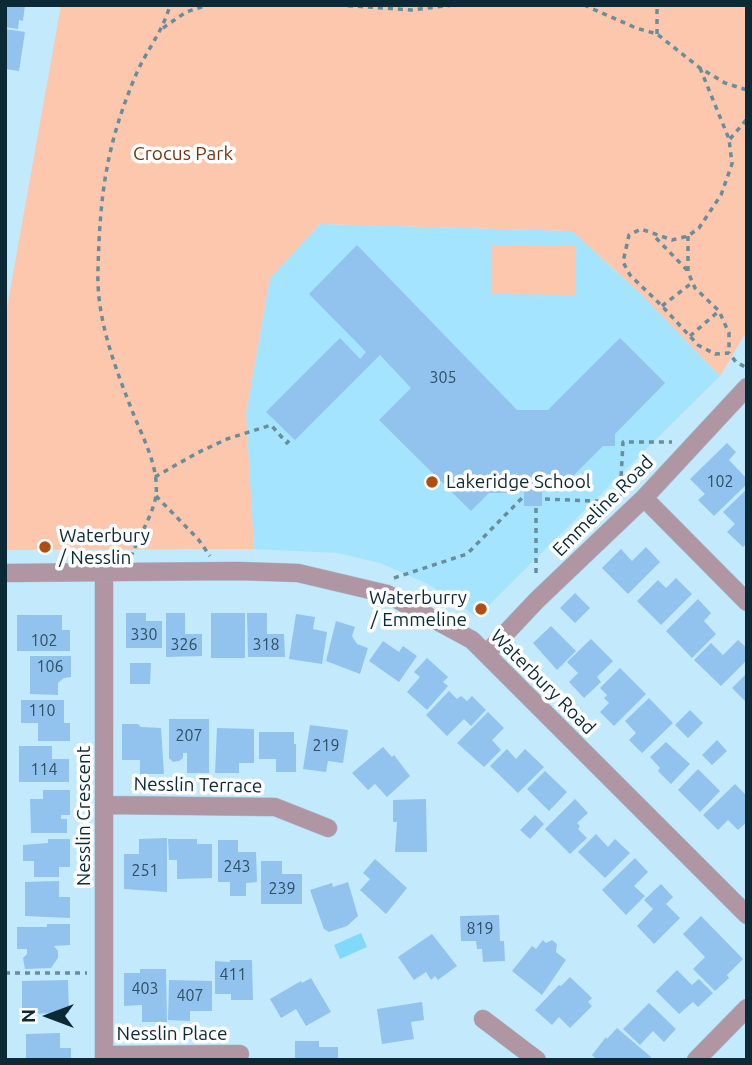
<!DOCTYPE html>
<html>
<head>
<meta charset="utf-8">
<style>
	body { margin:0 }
	#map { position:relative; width:752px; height:1065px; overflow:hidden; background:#c2eafc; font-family:Ubuntu,sans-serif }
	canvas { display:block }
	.frame { position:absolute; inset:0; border:7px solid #0c2a35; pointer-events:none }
	.north { position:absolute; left:14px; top:981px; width:70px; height:70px; -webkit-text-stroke:5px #fff; paint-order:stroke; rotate:270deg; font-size:19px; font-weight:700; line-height:28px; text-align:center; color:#0c2a35 }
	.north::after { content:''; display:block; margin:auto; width:24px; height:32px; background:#0c2a35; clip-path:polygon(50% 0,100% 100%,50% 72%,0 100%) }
</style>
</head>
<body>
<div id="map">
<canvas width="752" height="1065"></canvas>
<div class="frame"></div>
<div class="north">N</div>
</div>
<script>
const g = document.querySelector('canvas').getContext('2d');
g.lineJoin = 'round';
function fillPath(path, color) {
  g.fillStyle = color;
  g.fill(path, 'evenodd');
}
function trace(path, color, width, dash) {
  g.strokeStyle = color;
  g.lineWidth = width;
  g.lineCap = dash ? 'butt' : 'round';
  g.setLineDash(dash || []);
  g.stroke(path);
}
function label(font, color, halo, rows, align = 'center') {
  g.font = font + ' Ubuntu,sans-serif';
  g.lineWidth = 7;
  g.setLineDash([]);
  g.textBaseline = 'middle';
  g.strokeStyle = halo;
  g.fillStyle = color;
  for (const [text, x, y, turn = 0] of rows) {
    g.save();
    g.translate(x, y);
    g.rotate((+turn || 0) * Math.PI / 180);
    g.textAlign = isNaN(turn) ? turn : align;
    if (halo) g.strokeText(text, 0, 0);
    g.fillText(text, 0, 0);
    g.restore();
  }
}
const built = new Path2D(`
	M320 224 572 231 641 294 720 376 477 617 430 585 380 563 338 553 254 549 246 414 270 278Z`);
const green = new Path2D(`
	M61 5H747V331L720 376 641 294 572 231 320 224 270 278 246 414 254 549 5 550 6 313Z
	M492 245 575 246V295L492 294Z`);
const water = new Path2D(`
	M361 933 367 947 340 959 334 945Z`);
const building = new Path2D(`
	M5 5H25L23 21 19 20 18 29 5 27Z
	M5 29 25 32 19 71 5 69Z
	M357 245 517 410H548L620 338 665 383 615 434V446H603L573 476V487H562L556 493 550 486H542V506H524V486H516L509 493H489L471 511 379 420 411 388 380 355 295 440 266 412 340 338 360 359 366 352 309 294Z
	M727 443 736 452 729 460 747 479V484L714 516 698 500 705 494 690 479Z
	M747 489V543L743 547 727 532 735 524 723 512Z
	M646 547 660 562 628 594 602 568 621 549 632 561Z
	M676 578 692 594 661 625 637 601 658 580 666 588Z
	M575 593 590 608 575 623 560 608Z
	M698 599 711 613 704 621 716 634 692 658 666 631Z
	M126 613H146V621H162V648H126Z
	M166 613H185V634H202V656L166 657Z
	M211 613H245V658H211Z
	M247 613H267V634H284L285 657H248Z
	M296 614 315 617 313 629 327 632 322 664 289 659Z
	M17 615H62V630H70V651H17Z
	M336 621 355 627 352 636 357 644 368 648 360 674 326 661Z
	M551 626 576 651 557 670 533 643Z
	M591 639 613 661 597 677 601 682 584 698 569 682 578 673 567 662Z
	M738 640 747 648V660L721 686 694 660 711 643 723 655Z
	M383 641 399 652 403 646 417 656 399 682 369 661Z
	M30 656H71V677L64 678 58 683V695L30 694Z
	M427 658 448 677 443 682 448 686 427 710 407 692 420 677 414 672Z
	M130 663H151L150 684H130Z
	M620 668 646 694 614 726 600 712 609 703 604 698 607 695 600 688Z
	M747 673V703L732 688Z
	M449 691 457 699 461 696 467 701 472 696 486 710 471 726 464 719 447 736 426 715Z
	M649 698 673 723 642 753 629 740 636 733 625 721Z
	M21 700H64V723H70V741H38V723H21Z
	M690 710 703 723 688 738 675 725Z
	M488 712 504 728 492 740 501 750 484 767 457 743Z
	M169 719H209V773H187V753H183V758L179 761 173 762 169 758Z
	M122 724H138L141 727 161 728 164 774H140V760H122Z
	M310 725 348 730 343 763 328 761 326 772 303 769Z
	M217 728 254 729V763H239V773H215Z
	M259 732H294V744H296V772H276V759H259Z
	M717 740 727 751 712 765 702 755Z
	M666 742 690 764 671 784 658 771 660 768 650 757Z
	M19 746H52V759H69V782H19Z
	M383 747 392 757 394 755 410 776 387 797 375 784 368 790 352 773Z
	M507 749 516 759 525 749 544 767 518 793 490 766Z
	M698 769 720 791 700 812 678 790Z
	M545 771 567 792 549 811 527 789Z
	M735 784 747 796V822L738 830 728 820 718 830 703 815Z
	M43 790H70V815H61V819H67V833H31L30 799H43Z
	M426 799 427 852H395L397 822H393V800Z
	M575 799 588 813 577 823 580 826 578 829 587 838 570 854 545 829Z
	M535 815 544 824 530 839 520 830Z
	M596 834 608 847 615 839 630 853 605 878 578 852Z
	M167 838V892L124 889V854H139V839Z
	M48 839H70V867H59V877H34V861H23V845L48 843Z
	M168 839H197V844H212V878L177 879V860H169Z
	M218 840H238V852H256L257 882 246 883V896H230V882H218Z
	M635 858 648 872 634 886 645 896 626 915 602 890Z
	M375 859 407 888 386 914 360 890 370 879 363 873Z
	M261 861H282V874H302V904H261Z
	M59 881V897H70V918L25 916V882Z
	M348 882 358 916 347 926 329 932 324 929 310 890 332 883 333 887Z
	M661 884 673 897 666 904 680 918 654 944 637 926 653 909 644 900Z
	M499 915 500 941H504L505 961 483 962 482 949H477L476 941H461L460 916Z
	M701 916 743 959 727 975 729 978 715 991 693 969 705 957 683 934Z
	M47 924H70V945L54 946 58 951V958L51 968 25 969 23 958 27 954V949H17V927H47Z
	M432 934 457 966 438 980 435 976 431 980 426 972 414 980 398 957Z
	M543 940 546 943 552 940 557 944 556 952 566 960 542 995 512 971 532 946 536 949Z
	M230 960H252L253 1000H231V994H215V961L230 962Z
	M140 969H166L167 1022H142V1005L124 1006V973H140Z
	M677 970 692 985 699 979 713 993 698 1007 693 1002 679 1014 656 991Z
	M570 977 592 998 588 1002 592 1006 570 1028 559 1017 552 1025 535 1010 559 985 561 986Z
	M311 978 331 1012 306 1026 296 1009 281 1018 270 999 301 981 302 983Z
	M68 980 69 1013 22 1014V981Z
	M169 980 212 981V1011H190V1021L168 1020Z
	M422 1002 424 1020 411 1022 414 1039 382 1044 377 1009Z
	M649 1003 676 1029 664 1042 653 1031 640 1045 623 1029Z
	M617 1028 651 1057 648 1060H597L592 1055 606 1037 607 1039Z
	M60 1033V1048H71V1060H26V1034Z
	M295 1041H319V1047H338V1060H295Z`);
const path = new Path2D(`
	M338 5 412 10 453 5
	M584 5 636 28 657 34 700 68 725 83 747 90
	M163 28 186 12 208 5
	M657 34V5
	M700 68 729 139 732 164 721 195 699 228 688 236 672 240 641 229 629 235 623 262 630 275 662 306 698 345 715 354 729 353 736 362 747 368
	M730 139 747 119
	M688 236V272L695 288 719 311 729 333V353
	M656 238 687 270
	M662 306 693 282
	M690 336 719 311
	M155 477 197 453 227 439 271 425 287 443 291 438
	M156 496 198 539 210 556
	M620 496 623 442H672
	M545 499 617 502
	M536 508V576
	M129 554H132C139 537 154 512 156 495 159 467 143 438 133 413 115 367 96 319 98 269 100 195 106 146 135 77 145 52 163 32 170 5
	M394 578 467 554 522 498
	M5 973H87`);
const street = new Path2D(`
	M644 498 747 602
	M5 573 239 571 298 573 387 594 472 640 747 915
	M104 573V1060
	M487 653 537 600 644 498 747 387
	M105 805 275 807 328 828
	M483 1019 537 1060
	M104 1055 240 1054
	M696 1060 747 1008`);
const markers = [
	[432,482,7,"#b04e10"],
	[45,547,7,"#b04e10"],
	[481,609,7,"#b04e10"]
];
const numberNames = [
	["305",443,378],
	["102",720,482],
	["330",144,635],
	["102",44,641],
	["326",184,645],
	["318",266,645],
	["106",50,667],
	["110",42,711],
	["207",189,736],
	["219",326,746],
	["114",44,770],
	["243",237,867],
	["251",145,871],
	["239",282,889],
	["819",480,929],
	["411",233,975],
	["403",145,989],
	["407",190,996]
];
const parkNames = [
	["Crocus Park",183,154]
];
const poiNames = [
	["Lakeridge School",446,482],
	["Waterbury",59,536],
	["/ Nesslin",59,558],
	["Waterburry",467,598,"right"],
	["/ Emmeline",467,620,"right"]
];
const streetNames = [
	["Emmeline Road",603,506,-45],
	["Waterbury Road",543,682,45],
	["Nesslin Terrace",198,785,1],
	["Nesslin Crescent",84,816,-90],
	["Nesslin Place",172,1034]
];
fillPath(built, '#a5e4fe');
fillPath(green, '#fdc7ad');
fillPath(water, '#80d8fb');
fillPath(building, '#92c2ee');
trace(street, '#a1c7d8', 19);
trace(path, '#698d9b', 3.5, [5, 5]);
trace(street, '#b095a3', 18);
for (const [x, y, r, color] of markers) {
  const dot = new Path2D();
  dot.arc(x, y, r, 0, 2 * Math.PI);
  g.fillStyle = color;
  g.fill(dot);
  trace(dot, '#fff', 2.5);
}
label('16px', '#2e5063', null, numberNames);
label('19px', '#75340f', '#fff', parkNames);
label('19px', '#0c2a35', '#fff', poiNames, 'left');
label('19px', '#0c2a35', '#fff', streetNames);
</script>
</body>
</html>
